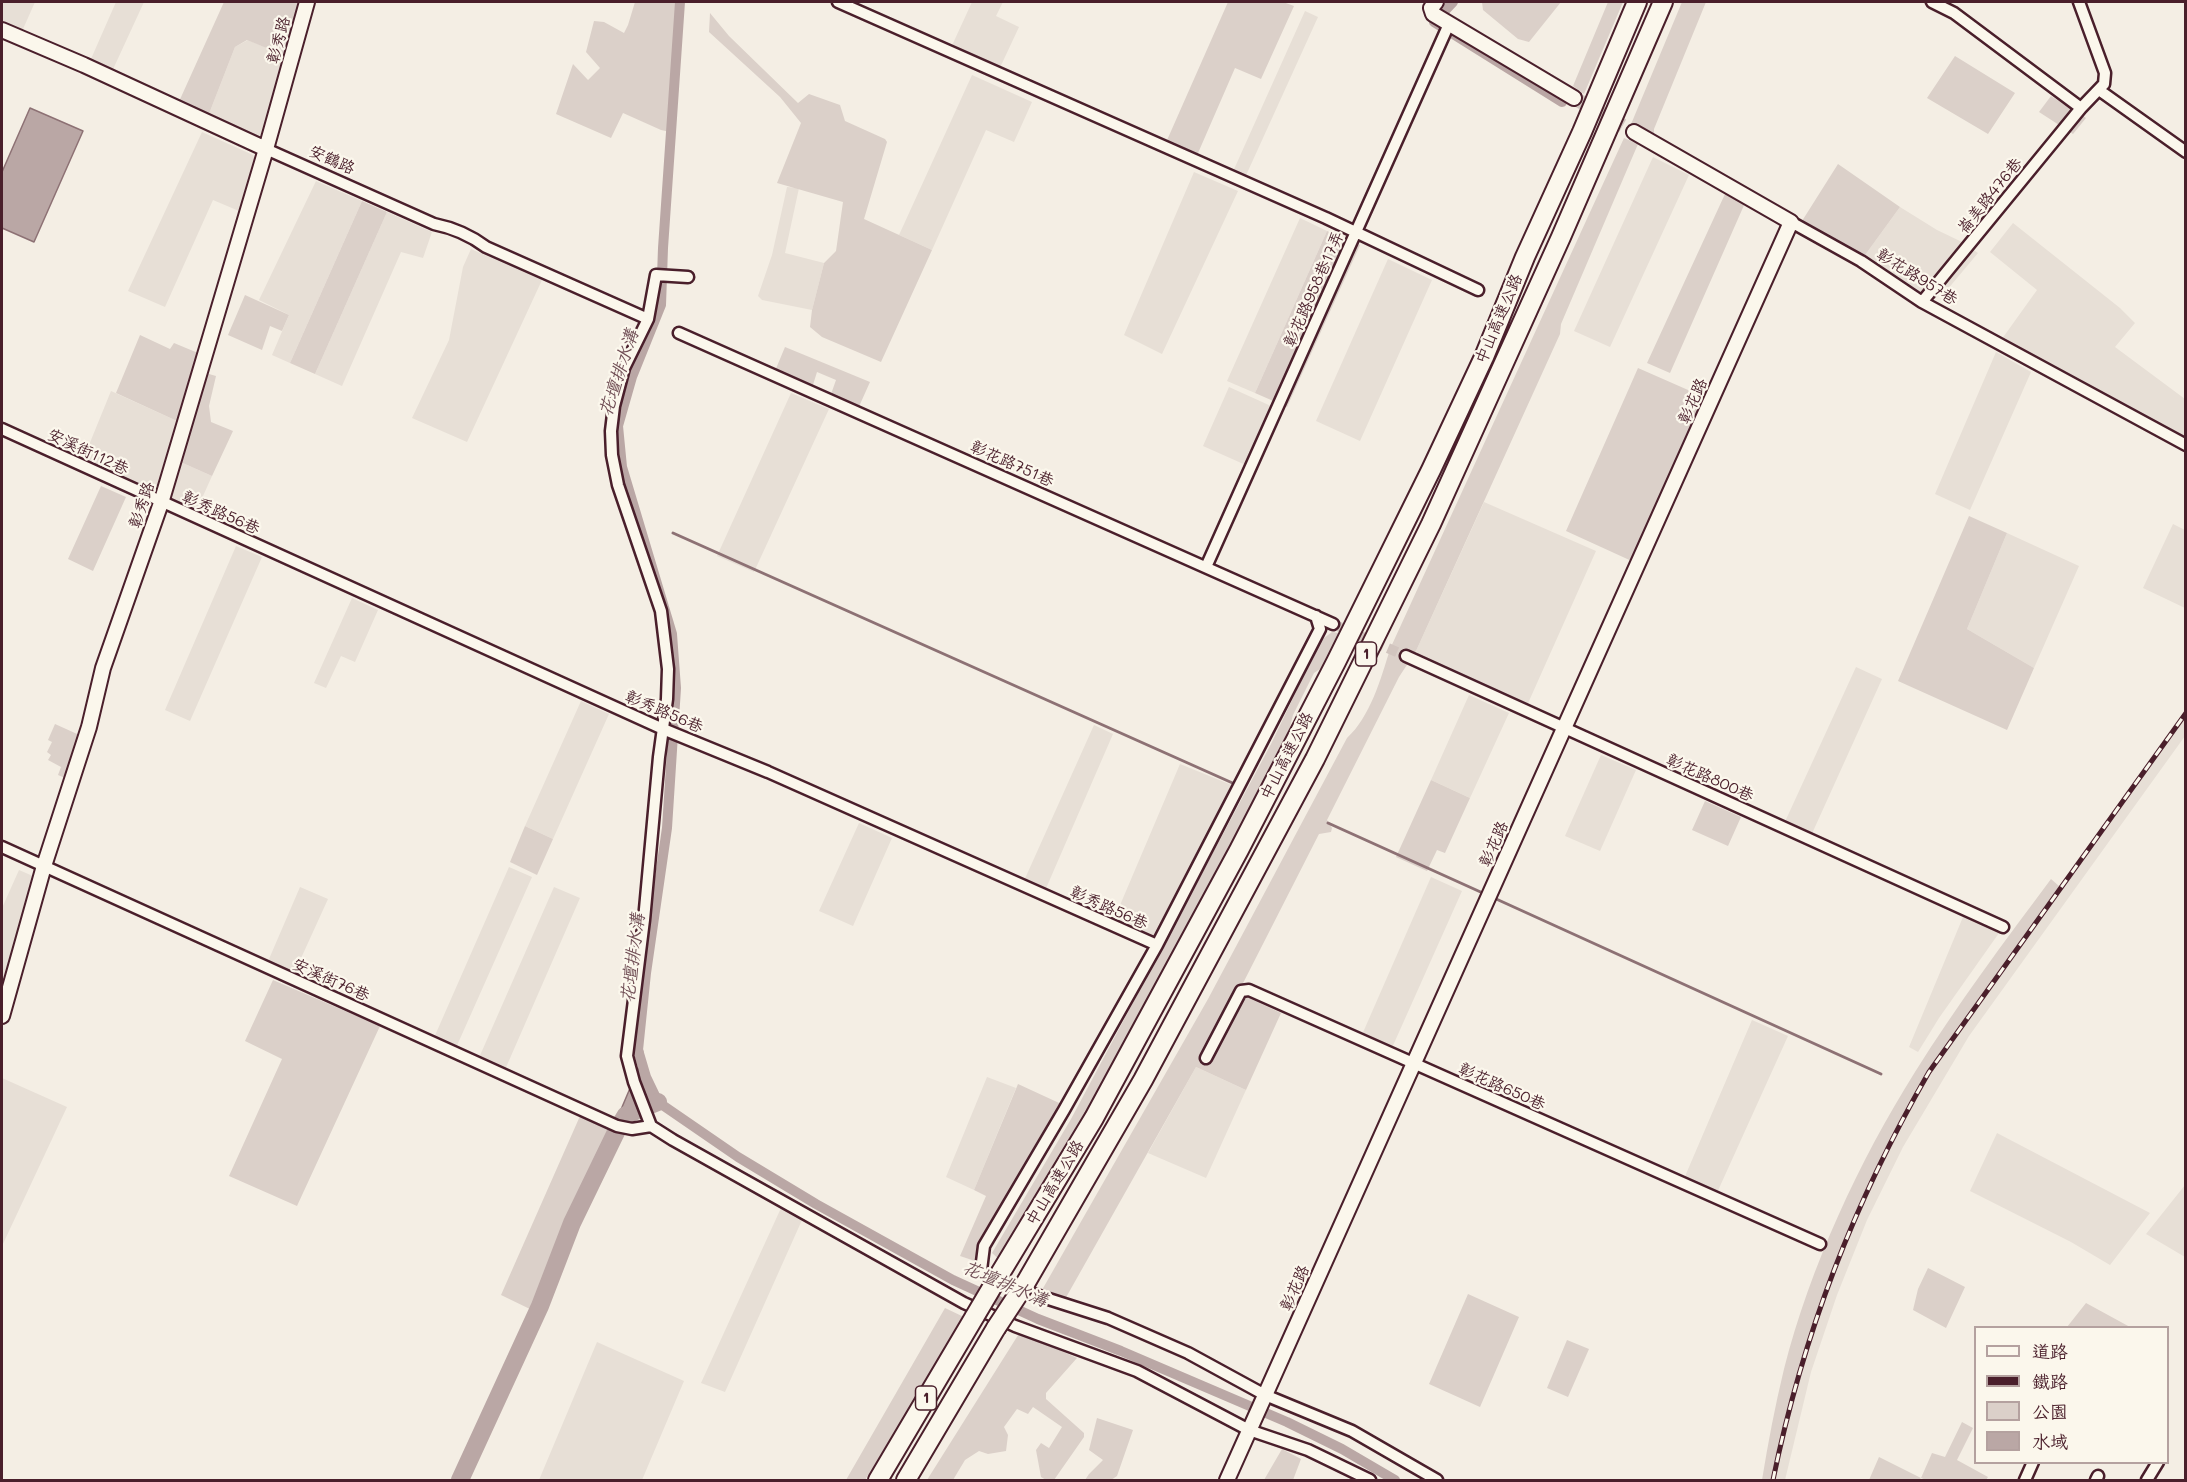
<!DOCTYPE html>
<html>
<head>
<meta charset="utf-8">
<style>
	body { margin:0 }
	#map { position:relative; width:2187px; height:1482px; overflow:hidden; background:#f4eee4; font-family:Mali,"LXGW WenKai TC",sans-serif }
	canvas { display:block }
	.frame { position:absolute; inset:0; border:3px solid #4a1f2b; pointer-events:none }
	.legend { position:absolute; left:1974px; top:1326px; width:195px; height:138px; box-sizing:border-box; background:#fbf7ec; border:2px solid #b4a19f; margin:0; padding:8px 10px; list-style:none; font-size:18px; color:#4a1f2b }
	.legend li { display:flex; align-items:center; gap:12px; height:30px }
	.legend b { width:30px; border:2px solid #b4a19f }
</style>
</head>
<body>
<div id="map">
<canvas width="2187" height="1482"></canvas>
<div class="frame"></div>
<ul class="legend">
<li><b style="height:8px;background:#fbf7ec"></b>道路</li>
<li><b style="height:8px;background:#4a1f2b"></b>鐵路</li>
<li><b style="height:16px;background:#dbd0c9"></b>公園</li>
<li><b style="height:16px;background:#baa7a5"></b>水域</li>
</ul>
</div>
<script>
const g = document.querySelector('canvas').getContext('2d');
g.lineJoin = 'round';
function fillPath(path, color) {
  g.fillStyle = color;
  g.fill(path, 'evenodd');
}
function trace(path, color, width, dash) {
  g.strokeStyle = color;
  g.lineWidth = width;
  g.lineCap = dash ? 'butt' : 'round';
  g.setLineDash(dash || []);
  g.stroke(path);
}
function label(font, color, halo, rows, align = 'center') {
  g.font = font + ' Mali,"LXGW WenKai TC",sans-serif';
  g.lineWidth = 4.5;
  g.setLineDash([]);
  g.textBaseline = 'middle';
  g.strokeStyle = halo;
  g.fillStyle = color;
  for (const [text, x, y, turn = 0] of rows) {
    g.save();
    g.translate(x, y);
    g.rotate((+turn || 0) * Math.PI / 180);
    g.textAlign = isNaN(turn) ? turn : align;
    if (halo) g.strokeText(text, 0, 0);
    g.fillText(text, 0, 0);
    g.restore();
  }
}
const built = new Path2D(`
	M2 2H35L19 38 2 30Z
	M116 2H144L109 78 87 68Z
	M972 2H1003L996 16 1019 27 997 74 949 52Z
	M1305 11 1318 17 1243 182 1231 176Z
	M248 40 286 56 262 135 250 137 207 119 235 47Z
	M972 75 1032 102 1014 142 986 130 932 250 899 235Z
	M202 132 253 155 255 159 239 211 213 200 165 307 128 291Z
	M1653 157 1689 175 1610 347 1574 331Z
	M1194 172 1238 191 1162 354 1124 335Z
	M316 181 362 201 290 363 272 355 289 315 259 300Z
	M787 187 799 188 785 253 824 263 812 310 762 300 758 296 772 255Z
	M1900 207 1937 230 1960 241 1978 253 1947 290 1930 302 1863 258Z
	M387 212 432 232 423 258 401 252 342 386 315 374Z
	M1300 218 1327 231 1255 393 1227 381Z
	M2013 223 2120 308 2135 323 2115 347 2185 399V443L1999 343 2037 290 1990 252Z
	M471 249 542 280 467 442 412 418 449 340 463 267Z
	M1388 259 1432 280 1360 441 1316 421Z
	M1996 352 2031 372 1970 510 1935 494Z
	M1229 387 1282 411 1257 470 1203 446Z
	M111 391 177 421 154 495 80 467Z
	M791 393 829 409 754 572 717 556Z
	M176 460 212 476 194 516 164 502Z
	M1484 502 1596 551 1525 710 1425 664 1416 651Z
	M2173 524 2185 530V608L2143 588Z
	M2007 533 2079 566 2034 668 1967 629Z
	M236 546 262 557 190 721 165 710Z
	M352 598 378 610 355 662 341 656 326 688 314 683Z
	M1856 667 1882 679 1810 838 1783 826Z
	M1469 695 1509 713 1470 798 1431 780Z
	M581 701 609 714 553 839 525 826Z
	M2185 711V736L1969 1036 1903 1147 1867 1220 1837 1295 1811 1372 1785 1480H1772L1797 1373 1820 1301 1849 1226 1885 1151 1926 1078 2059 886Z
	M1094 725 1113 734 1044 893 1023 883Z
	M1601 755 1636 770 1600 851 1565 836Z
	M1180 764 1239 788 1156 942 1112 924Z
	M859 823 892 838 853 926 819 911Z
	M509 867 532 877 455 1050 433 1040Z
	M19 870 42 880 2 1011V908Z
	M1431 877 1462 891 1391 1050 1361 1037Z
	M300 887 328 899 292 978 266 966Z
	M554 887 580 898 504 1072 478 1060Z
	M1963 917 1999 933 1939 1018 1918 1052 1909 1047Z
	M1752 1020 1788 1036 1716 1195 1683 1181Z
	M1196 1067 1246 1090 1206 1178 1148 1153Z
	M987 1077 1016 1088 974 1190 946 1177Z
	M2 1078 67 1107 2 1246Z
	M1997 1133 2150 1213 2110 1265 2071 1242 1970 1191Z
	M2185 1185V1257L2146 1234Z
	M781 1208 802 1220 725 1392 701 1383Z
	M597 1342 684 1381 642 1480H539Z`);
const green = new Path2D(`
	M224 2H303L286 56 247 40 235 47 207 119 177 106Z
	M635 2 655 3 656 2H682L675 133 661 130 623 113 611 138 556 114 573 64 588 80 600 68 586 52 594 21 604 22 624 33 628 25Z
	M1228 2H1283L1294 6 1261 79 1235 68 1195 160 1164 147Z
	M1482 2H1561L1529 42 1518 39 1483 10Z
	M1608 2H1623L1584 94 1573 86Z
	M1682 2H1706L1654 129V134H1645L1629 129Z
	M710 13 729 36 798 103 809 94 840 105 845 121 885 139 887 142 864 219 932 250 881 362 822 337 810 327 812 310 824 263 836 251 843 202 777 183 801 123 780 97 709 32Z
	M1955 56 2015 93 1988 134 1927 98Z
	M2051 96 2086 118 2073 134 2039 112Z
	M1624 138 1638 144 1561 324 1560 334 1416 651 1399 677 1327 820 1332 828 1331 832 1319 834 1238 993 1281 1013 1246 1090 1196 1067 1064 1301 1042 1290 1208 999 1347 738C1370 717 1381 679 1390 649Z
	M1838 164 1900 207 1863 258 1802 221Z
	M1725 194 1745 203 1670 373 1647 363Z
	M362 201 387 212 315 374 290 363Z
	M1327 231 1360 245 1287 407 1255 393Z
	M245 295 289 315 282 331 270 326 262 350 228 335Z
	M140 335 170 349 174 343 198 353 177 421 116 393Z
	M785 347 870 382 857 411 830 397 836 380 817 372 812 388 775 371Z
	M1638 368 1704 397 1707 403 1636 563 1566 531Z
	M202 372 216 376 209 406 211 422 233 431 212 476 176 460Z
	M101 486 126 497 93 571 68 559Z
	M1969 516 2007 533 1967 629 2034 668 2007 730 1898 681Z
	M1332 632 1339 633 1326 665 1314 673 1293 715 1285 746 1124 1049 1001 1261 992 1253 1071 1119 1271 744 1318 646 1324 638Z
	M55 724 86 738 72 781 58 775 61 767 48 760 51 755 47 752 52 742 48 740Z
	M1431 780 1470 798 1445 853 1437 850 1427 871 1396 857Z
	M1705 801 1741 817 1728 846 1692 830Z
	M525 826 553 839 537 875 510 862Z
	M2051 879 2059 886C2030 928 2001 970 1971 1013 1948 1046 1925 1079 1905 1115 1838 1233 1800 1348 1772 1480H1762C1768 1443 1775 1406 1784 1369 1810 1267 1859 1161 1915 1072 1957 1005 2004 942 2051 879Z
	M273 980 380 1026 297 1206 229 1176 282 1059 245 1041Z
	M1018 1084 1070 1108 999 1236 978 1262 960 1256 986 1196 974 1190Z
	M580 1116 614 1131 534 1311 501 1295Z
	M1928 1268 1965 1287 1946 1328 1913 1310 1918 1289Z
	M1468 1294 1519 1317 1480 1407 1429 1384Z
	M2086 1303 2130 1327H2067Z
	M945 1308 966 1318 865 1480H846Z
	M1020 1332 1077 1358 1046 1393V1399L1084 1433V1437L1054 1480H1046L1041 1477 1036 1450 1041 1443 1049 1448 1062 1427 1033 1407 1028 1414 1017 1409 1004 1427 1008 1435 1006 1451 988 1454 979 1451 965 1460 953 1480H927Z
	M1567 1340 1589 1349 1568 1397 1547 1388Z
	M1097 1418 1133 1430 1117 1476 1111 1480H1085L1089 1474 1103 1460 1089 1450Z
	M1962 1422 1973 1428 1957 1460 1988 1477 1986 1480H1926L1921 1478 1919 1480H1869L1879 1457 1921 1478 1932 1453 1945 1457Z
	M1282 1449 1301 1459 1293 1480H1264Z`);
const water = new Path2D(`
	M30 108 83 131 34 242 2 228V172Z
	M642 1047 646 1077 658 1102 626 1115 618 1128 614 1126 642 1060Z`);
const stream = new Path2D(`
	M673 533 1237 785
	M1328 823 1485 894
	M1494 898 1881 1074`);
const canal = new Path2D(`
	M680 2 663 248 661 305 632 377 618 426 622 467 672 634 676 688 667 828 646 973 638 1050 646 1077 658 1102 738 1157 816 1204 953 1280 1038 1319 1121 1351 1287 1422 1342 1449 1395 1480
	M1453 2 1434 22 1562 102`);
const river = new Path2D(`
	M460 1480 540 1306 572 1223 618 1128 626 1115 658 1102`);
const streetTunnel = new Path2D(`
	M1333 624 1406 656`);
const secondaryTunnel = new Path2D(`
	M1574 98 1634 132`);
const street = new Path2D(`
	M838 2 1326 218 1478 290
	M1932 2 1954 13 2081 108
	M2099 90 2186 152
	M266 149 434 224C454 228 470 235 486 247L648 319
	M1791 222 1861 261 1922 302 2186 445
	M688 277 656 275 648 319 624 368 614 406 611 431 612 455 618 485 661 611 668 669 667 699 659 757 644 920 627 1056 634 1082 651 1126 673 1140 964 1303 1015 1326 1137 1371 1249 1430 1308 1450 1370 1480
	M1922 302 2081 108 2104 84 2105 73 2079 2
	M679 333 1333 624
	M2 429 663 729 768 772 1157 945
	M1206 567 1449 24
	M1406 656 2003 927
	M2 847 617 1126 632 1129 651 1126
	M1206 1058 1241 991 1249 990 1820 1244
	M981 1270 984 1246 1064 1110 1157 945 1320 629 1316 616
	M993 1275 1033 1294 1108 1318 1188 1353 1265 1395 1352 1431 1437 1480
	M2025 1480 2033 1462
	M2096 1480 2098 1476
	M2147 1480 2158 1462`);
const secondary = new Path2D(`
	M1436 2 1431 8 1433 14 1574 98
	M2 30 84 65 266 149
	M2 1016 44 866 89 727 103 668 161 503 266 149 307 2
	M1227 1480 1791 222 1634 132`);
const highway = new Path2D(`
	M1001 1272 1094 1118 1239 850 1336 662 1431 470 1484 357 1525 257 1582 132 1637 2
	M1025 1284 1143 1080 1315 759 1431 524 1561 237 1663 2
	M878 1480 975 1316
	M906 1480 996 1328`);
const rail = new Path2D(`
	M1773 1480C1803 1334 1854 1202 1929 1072L2186 713`);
const highwayBridge = new Path2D(`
	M975 1316 1001 1272
	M996 1328 1025 1284`);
const shields = [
	[1366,654,21],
	[926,1398,21]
];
const shieldNames = [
	["1",1366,654],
	["1",926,1398]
];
const streetNames = [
	["彰秀路",279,40,-75],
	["安鶴路",332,160,24],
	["崙美路476巷",1990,196,-51],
	["彰花路957巷",1917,277,32],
	["彰花路958巷17弄",1314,289,-66],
	["中山高速公路",1499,319,-67],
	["彰花路",1693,401,-66],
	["安溪街112巷",88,452,25],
	["彰花路751巷",1012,464,24],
	["彰秀路",142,505,-72],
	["彰秀路56巷",221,513,24],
	["彰秀路56巷",664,712,23],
	["中山高速公路",1287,756,-63],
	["彰花路800巷",1710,778,24],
	["彰花路",1494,844,-66],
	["彰秀路56巷",1109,908,24],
	["安溪街76巷",331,980,24],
	["彰花路650巷",1502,1087,24],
	["中山高速公路",1055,1183,-59],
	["彰花路",1295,1288,-66]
];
const waterNames = [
	["花壇排水溝",619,373,-72],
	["花壇排水溝",633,958,-83],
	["花壇排水溝",1005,1284,23]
];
fillPath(built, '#e7dfd6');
fillPath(green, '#dbd0c9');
fillPath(water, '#baa7a5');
trace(water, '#8d7174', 1.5);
trace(stream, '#8d7174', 3);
trace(canal, '#baa7a5', 10);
trace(river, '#baa7a5', 18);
trace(streetTunnel, '#d2c5bf', 10, [10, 5]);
trace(secondaryTunnel, '#d2c5bf', 14, [14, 7]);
trace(street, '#4a1f2b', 15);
trace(secondary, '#4a1f2b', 18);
trace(highway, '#4a1f2b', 22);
trace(street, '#fbf7ec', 10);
trace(secondary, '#fbf7ec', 14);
trace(highway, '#fbf7ec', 18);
trace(rail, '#4a1f2b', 5);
trace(rail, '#fbf7ec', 3, [9]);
trace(highwayBridge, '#4a1f2b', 22, []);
trace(highwayBridge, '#fbf7ec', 18);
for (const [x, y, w] of shields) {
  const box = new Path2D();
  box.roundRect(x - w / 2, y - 12, w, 24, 4.5);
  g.fillStyle = '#fbf7ec';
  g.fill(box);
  trace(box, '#4a1f2b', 1.5);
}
label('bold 15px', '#4a1f2b', null, shieldNames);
label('16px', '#4a1f2b', '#fbf7ec', streetNames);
label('italic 18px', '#714f56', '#fbf7ec', waterNames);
</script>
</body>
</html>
